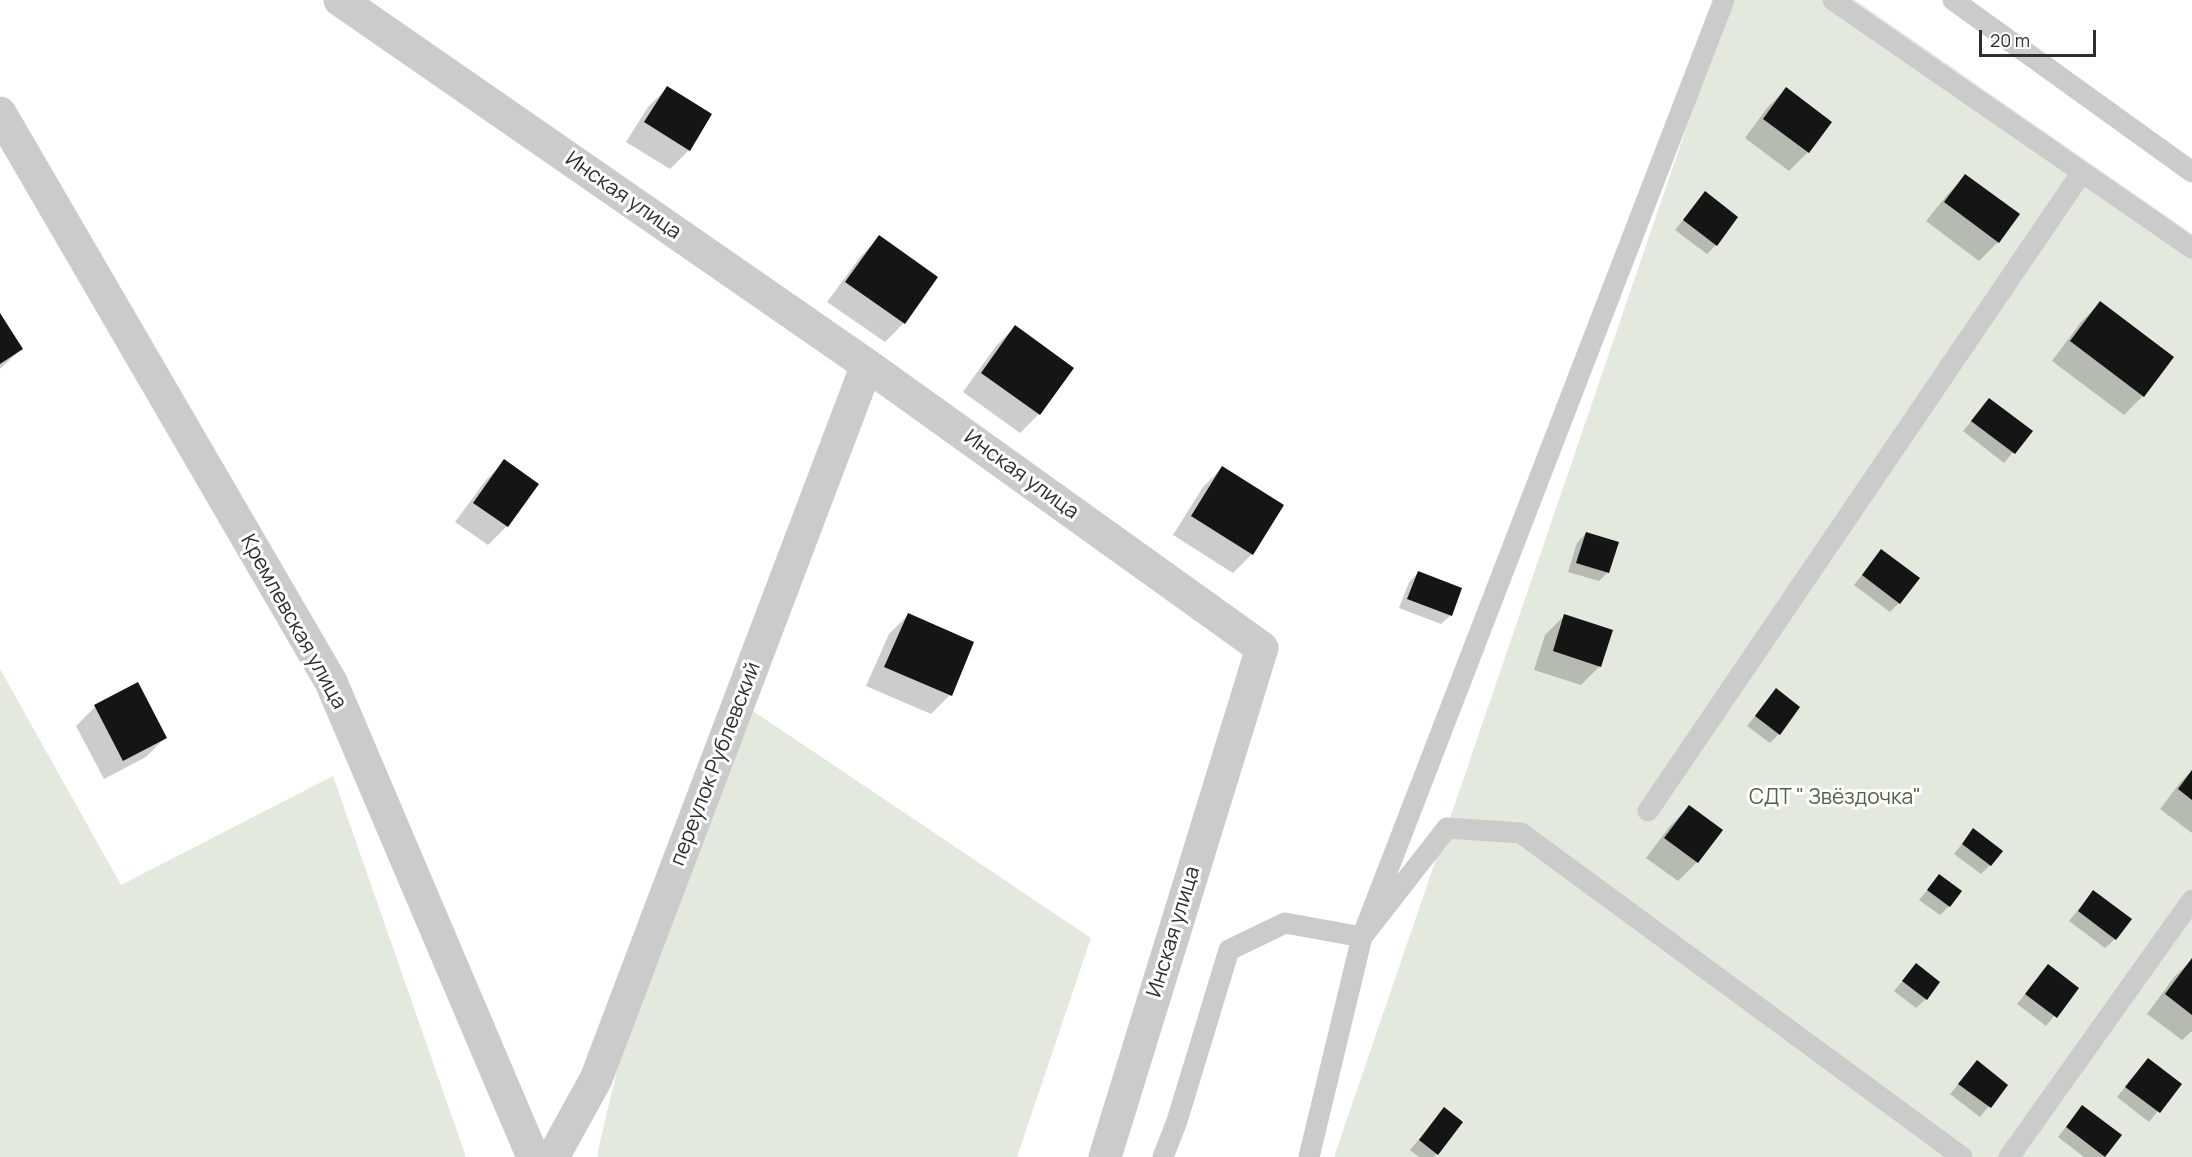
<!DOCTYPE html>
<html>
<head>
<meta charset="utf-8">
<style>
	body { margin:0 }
	#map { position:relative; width:2192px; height:1157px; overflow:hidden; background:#fff; font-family:Manrope,sans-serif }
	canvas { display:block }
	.scale { position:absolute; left:1979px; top:30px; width:117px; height:27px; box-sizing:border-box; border:3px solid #2e2e2e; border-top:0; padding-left:8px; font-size:18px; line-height:21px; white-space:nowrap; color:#2e2e2e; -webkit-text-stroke:4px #fff; paint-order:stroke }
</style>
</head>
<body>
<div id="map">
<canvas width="2192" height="1157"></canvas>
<div class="scale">20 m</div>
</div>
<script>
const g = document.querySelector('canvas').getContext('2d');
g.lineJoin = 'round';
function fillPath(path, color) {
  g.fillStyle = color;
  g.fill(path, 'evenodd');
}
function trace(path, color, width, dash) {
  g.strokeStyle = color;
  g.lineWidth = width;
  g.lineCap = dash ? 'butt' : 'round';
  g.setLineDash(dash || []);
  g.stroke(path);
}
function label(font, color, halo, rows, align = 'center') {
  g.font = font + ' Manrope,sans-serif';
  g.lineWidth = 6;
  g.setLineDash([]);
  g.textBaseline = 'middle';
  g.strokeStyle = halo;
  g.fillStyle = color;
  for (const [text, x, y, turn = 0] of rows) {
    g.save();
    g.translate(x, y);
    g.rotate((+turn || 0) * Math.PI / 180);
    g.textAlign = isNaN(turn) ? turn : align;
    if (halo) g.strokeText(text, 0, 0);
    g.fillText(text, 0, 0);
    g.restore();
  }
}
const green = new Path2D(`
	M1730 0H1855L2192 234V1157H1334Z
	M0 669 121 885 333 776 466 1157H0Z
	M747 707 1091 938 1017 1157H598V1150L649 937Z`);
const shadow = new Path2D(`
	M667 88 689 150 670 169 626 142 648 107Z
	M1786 89 1808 152 1789 171 1745 138 1767 108Z
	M1966 176 1998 242 1979 261 1926 221 1947 195Z
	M1705 193 1716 245 1707 254 1675 230Z
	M880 237 936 277 904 323 885 342 827 302 861 256Z
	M2100 303 2143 396 2124 415 2052 361 2081 322Z
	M0 316 21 349 0 369Z
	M1015 327 1039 414 1020 433 963 392 996 346Z
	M1989 400 2030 432 2004 463 1963 431Z
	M505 461 537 484 507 526 488 545 455 522 486 480Z
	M1222 468 1252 554 1233 573 1173 535 1203 487Z
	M1586 533 1608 572 1599 581 1568 572 1577 543Z
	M1881 551 1899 603 1890 612 1854 585Z
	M1418 573 1451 615 1441 624 1399 608 1409 582Z
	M908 615 950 695 931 714 866 686 889 634Z
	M1564 616 1600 666 1581 685 1534 670 1545 635Z
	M137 684 165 738 146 757 104 779 76 726 95 707Z
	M1776 690 1779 734 1770 743 1747 726Z
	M2192 770V833L2160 809 2179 784Z
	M1689 807 1721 830 1697 862 1678 881 1646 858 1670 826Z
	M1973 830 1990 865 1981 874 1954 854Z
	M1939 876 1949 906 1940 915 1919 900Z
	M2093 892 2115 939 2105 948 2069 921Z
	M2192 960V1031L2182 1040 2147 1014 2175 976Z
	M1916 965 1926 999 1916 1008 1894 991Z
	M2048 966 2077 988 2046 1026 2017 1004Z
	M2148 1060 2180 1084 2149 1122 2117 1097Z
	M1977 1062 2006 1085 1980 1117 1950 1094Z
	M2082 1107 2119 1135 2103 1157H2084L2058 1137Z
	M1444 1109 1461 1122 1434 1157H1419L1410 1150Z`);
const building = new Path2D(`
	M667 86 712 114 690 151 644 122Z
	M1786 87 1832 122 1809 153 1763 119Z
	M1965 174 2020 214 1999 243 1944 202Z
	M1705 191 1738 217 1717 246 1683 220Z
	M879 235 938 277 905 324 845 282Z
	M2100 301 2174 357 2144 397 2070 341Z
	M0 313 23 349 0 364Z
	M1015 325 1074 368 1040 415 981 373Z
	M1989 398 2033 431 2015 454 1971 421Z
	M504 459 539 484 508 527 473 503Z
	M1222 466 1284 505 1253 555 1191 516Z
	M1586 532 1619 542 1609 573 1576 563Z
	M1881 549 1920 578 1900 604 1862 575Z
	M1418 571 1462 588 1452 616 1407 599Z
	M908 613 974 642 952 696 884 667Z
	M1564 614 1613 630 1601 667 1553 651Z
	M138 682 167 738 123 761 94 705Z
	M1776 688 1800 707 1780 735 1755 716Z
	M2192 770V800L2178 789Z
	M1689 805 1723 830 1698 863 1664 838Z
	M1973 828 2003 851 1991 866 1962 844Z
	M1939 874 1962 891 1950 907 1927 890Z
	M2093 890 2132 919 2116 940 2078 911Z
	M2192 958V1015L2165 994Z
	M1916 963 1940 982 1927 1000 1902 981Z
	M2048 964 2079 988 2057 1018 2025 994Z
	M2148 1058 2182 1084 2160 1113 2125 1087Z
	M1977 1060 2008 1085 1991 1108 1958 1084Z
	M2082 1105 2122 1135 2105 1157 2066 1127Z
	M1444 1107 1463 1122 1438 1155 1419 1140Z`);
const lane = new Path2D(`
	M1833 0 2192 248
	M1953 0 2192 172
	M1648 811 2082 172
	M1163 1157 1177 1121 1229 950 1285 923 1362 937 1724 0
	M1309 1157 1362 937 1447 828 1521 833 1962 1157
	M2009 1157 2192 900`);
const street = new Path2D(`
	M340 0 867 365 1262 648 1105 1157
	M0 113 331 682 533 1157
	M553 1157 596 1079 867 365`);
const streetNames = [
	["Инская улица",623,196,35],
	["Инская улица",1021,475,36],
	["Кремлевская улица",293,622,61],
	["переулок Рублевский",716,764,-69],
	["Инская улица",1174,932,-73]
];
const parkNames = [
	["СДТ \" Звёздочка\"",1835,798]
];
fillPath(green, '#e3eadd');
fillPath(shadow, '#0003');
fillPath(building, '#151515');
trace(lane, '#cbcbcb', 21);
trace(street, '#cbcbcb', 33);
label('21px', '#2e2e2e', '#fff', streetNames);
label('21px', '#4f653f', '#fff', parkNames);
</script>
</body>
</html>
